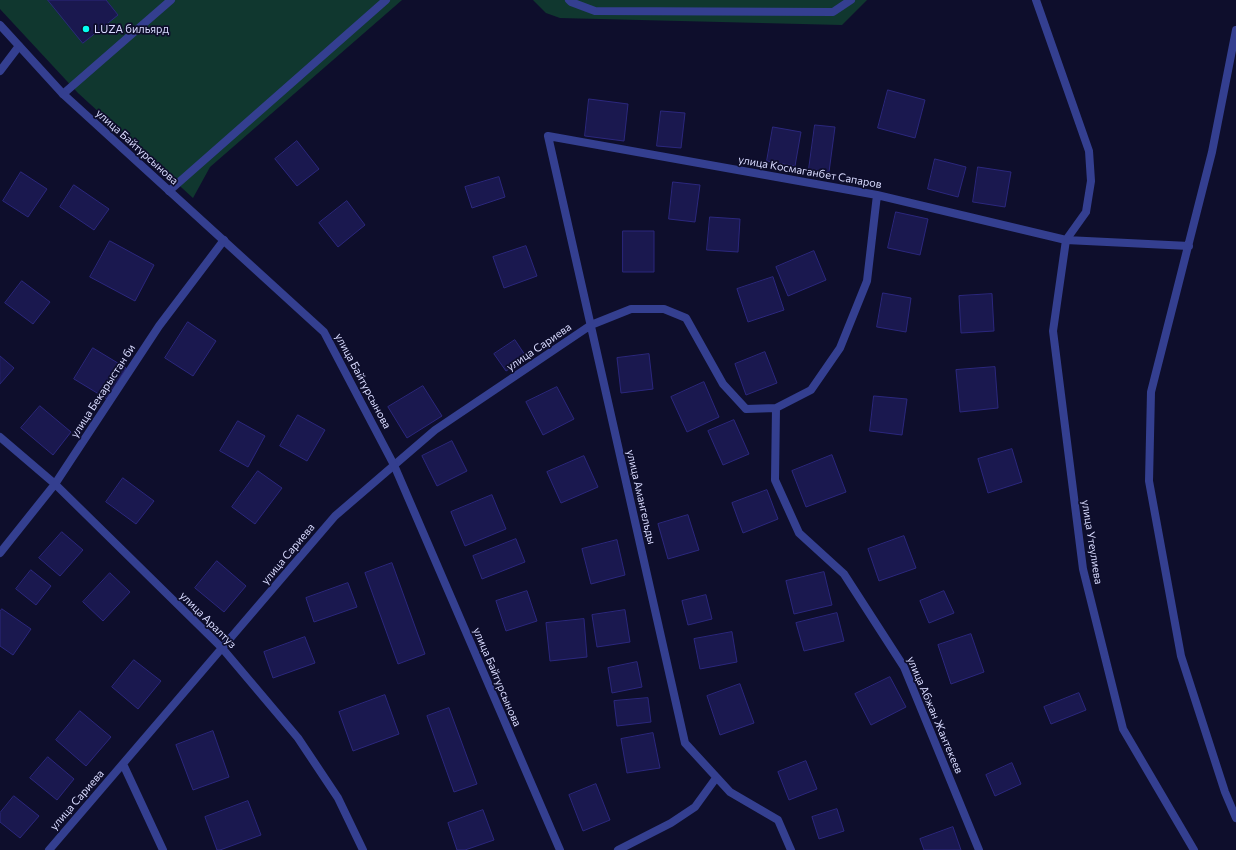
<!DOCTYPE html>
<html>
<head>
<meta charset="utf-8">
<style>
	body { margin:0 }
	canvas { display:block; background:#0e0e2c }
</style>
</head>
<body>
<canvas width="1236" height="850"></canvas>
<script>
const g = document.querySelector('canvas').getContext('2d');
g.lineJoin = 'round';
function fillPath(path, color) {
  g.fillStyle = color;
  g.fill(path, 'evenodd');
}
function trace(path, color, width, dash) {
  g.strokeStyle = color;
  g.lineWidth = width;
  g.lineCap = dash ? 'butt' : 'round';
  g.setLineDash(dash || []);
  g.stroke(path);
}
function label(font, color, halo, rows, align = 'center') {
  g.font = font + ' Commissioner,sans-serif';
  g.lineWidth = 3.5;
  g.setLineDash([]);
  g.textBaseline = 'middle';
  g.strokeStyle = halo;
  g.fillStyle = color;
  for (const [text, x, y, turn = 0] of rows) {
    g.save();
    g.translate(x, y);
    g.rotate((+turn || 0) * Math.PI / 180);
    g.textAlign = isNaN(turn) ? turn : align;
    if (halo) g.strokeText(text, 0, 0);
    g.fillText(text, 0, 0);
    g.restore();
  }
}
const green = new Path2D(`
	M0 0H402L210 167 193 198 78 93 0 9Z
	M533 0H867L842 25 560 18 546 13Z`);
const building = new Path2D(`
	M48 0H106L118 15 83 43Z
	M888 90 925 100 915 138 878 128Z
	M589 99 628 104 624 141 585 136Z
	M661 111 685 113 681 148 657 146Z
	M815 125 835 127 829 172 809 169Z
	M773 127 801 132 795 166 767 161Z
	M297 141 319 169 297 186 275 159Z
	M935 159 966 167 958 197 928 189Z
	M978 167 1011 172 1005 207 973 202Z
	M21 172 47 189 28 217 3 201Z
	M499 177 505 197 472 208 465 187Z
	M673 182 700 185 695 222 669 219Z
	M74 185 109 209 94 230 60 207Z
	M347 201 365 225 338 247 319 223Z
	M896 212 928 219 920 255 888 248Z
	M710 217 740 219 738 252 707 250Z
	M623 231H654V272H623Z
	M110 241 154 265 135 301 90 277Z
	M526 246 537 276 504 288 493 257Z
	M814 251 826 280 788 296 776 267Z
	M773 277 784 310 748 322 737 289Z
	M22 281 50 302 33 324 5 303Z
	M883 293 911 298 906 332 877 327Z
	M992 294 994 331 961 333 959 296Z
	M188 322 216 341 193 376 165 358Z
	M515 340 527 358 506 371 494 354Z
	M93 348 126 368 107 399 74 379Z
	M765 352 777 383 746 395 735 364Z
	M649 354 653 389 621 393 617 358Z
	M0 356 14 368 0 384Z
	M995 367 998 408 960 412 956 370Z
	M704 382 719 417 687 432 671 397Z
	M423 386 442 416 407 438 388 407Z
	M557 387 574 419 543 435 526 402Z
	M874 396 907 399 902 435 870 431Z
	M40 406 71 432 53 455 21 428Z
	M298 415 325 430 307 461 280 446Z
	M734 420 749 454 723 465 708 431Z
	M238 421 265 436 248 467 220 451Z
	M452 441 467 471 437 486 422 456Z
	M1012 449 1022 482 988 493 978 459Z
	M832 455 846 492 806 507 792 471Z
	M584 456 598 487 561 503 547 472Z
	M258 471 282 488 255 524 232 507Z
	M123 478 154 501 136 524 106 502Z
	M767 490 778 519 743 533 732 503Z
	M492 495 506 529 465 546 451 512Z
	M688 515 699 550 668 559 658 524Z
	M62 532 83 550 60 576 39 558Z
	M904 536 916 568 879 581 868 549Z
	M516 539 525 562 482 579 473 556Z
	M617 540 625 575 591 584 582 549Z
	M217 561 246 586 224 612 195 588Z
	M392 563 425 654 398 664 365 573Z
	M31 570 51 586 36 605 16 589Z
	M824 572 832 605 794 614 786 581Z
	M110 573 130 592 103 621 83 602Z
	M348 583 357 607 314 622 306 598Z
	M527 591 537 621 506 631 496 601Z
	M944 591 954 613 929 623 920 601Z
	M706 595 712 619 688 625 682 601Z
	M2 609 31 629 13 655 0 646V612Z
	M625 610 630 642 597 647 592 615Z
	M837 613 844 641 804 651 796 623Z
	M584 619 587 657 550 661 546 623Z
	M732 632 737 662 700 669 694 639Z
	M971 634 984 672 951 684 938 645Z
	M305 637 315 663 273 678 264 652Z
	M134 660 161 681 138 709 112 687Z
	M637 662 642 687 612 693 608 668Z
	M890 677 906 707 871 725 855 694Z
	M740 684 754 723 720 735 707 696Z
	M1079 693 1086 710 1051 724 1044 707Z
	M385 695 399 734 353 751 339 712Z
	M648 698 651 722 617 726 614 701Z
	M449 708 477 784 454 792 427 716Z
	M80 711 111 737 86 766 56 740Z
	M213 731 229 777 193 790 176 745Z
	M653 733 660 768 627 773 621 739Z
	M48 757 74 779 57 800 30 778Z
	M806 761 817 789 789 800 778 772Z
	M1012 763 1021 784 995 796 986 775Z
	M596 784 610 820 583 831 569 795Z
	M14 796 39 816 20 838 0 822V813Z
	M248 801 261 835 220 850H217L205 817Z
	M837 809 844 831 819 839 812 817Z
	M483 810 494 840 465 850H457L448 823Z
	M953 827 961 850H924L920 839Z`);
const service = new Path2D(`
	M569 0 571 2 595 11 833 12 851 0
	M63 94 171 0
	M169 191 386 0`);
const minor = new Path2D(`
	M1036 0 1089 151 1091 181 1086 212 1066 240
	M1236 30 1212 152 1151 392 1149 481 1181 656 1225 792 1236 818
	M0 71 19 46
	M1066 240 1053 331 1083 569 1123 729 1194 850
	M776 408 775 480 799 533 844 574 904 667 979 850
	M0 437 55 484 222 648 298 738 338 798 363 850
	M0 553 55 484 159 326 224 240
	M123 764 163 850
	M49 850 335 516 435 430 591 325 631 309H664L686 318 723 384 746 409 776 408 811 390 840 348 867 281 877 195
	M618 850 671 823 695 807 716 778
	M791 850 778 820 730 792 685 743 548 136 877 195 1066 240 1189 246`);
const tertiary = new Path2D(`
	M0 25 63 94 324 332 394 465 560 850`);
const markers = [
	[86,29,4,"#05fff0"]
];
const poiNames = [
	["LUZA бильярд",94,29]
];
const streetNames = [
	["улица Байтурсынова",137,147,42],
	["улица Космаганбет Сапаров",810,172,10],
	["улица Сариева",539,347,-34],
	["улица Байтурсынова",363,381,62],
	["улица Бекарыстан би",103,391,-57],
	["улица Амангельды",641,497,77],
	["улица Утеулиева",1092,542,81],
	["улица Сариева",288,554,-50],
	["улица Аралтуз",208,620,45],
	["улица Байтурсынова",497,677,67],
	["улица Абжан Жантекеев",935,715,67],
	["улица Сариева",77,800,-49]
];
fillPath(green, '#10372f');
fillPath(building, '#1a184f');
trace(building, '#2b277d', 1);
trace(service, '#343f90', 8);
trace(minor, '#343f90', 8);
trace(tertiary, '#343f90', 8);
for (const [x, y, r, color] of markers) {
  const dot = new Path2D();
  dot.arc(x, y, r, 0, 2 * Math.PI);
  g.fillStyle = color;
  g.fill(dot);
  trace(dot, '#0e0e2c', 1.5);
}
label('11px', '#d9dbff', '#0e0e2c', poiNames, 'left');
label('11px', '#d9dbff', '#0e0e2c', streetNames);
</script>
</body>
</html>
